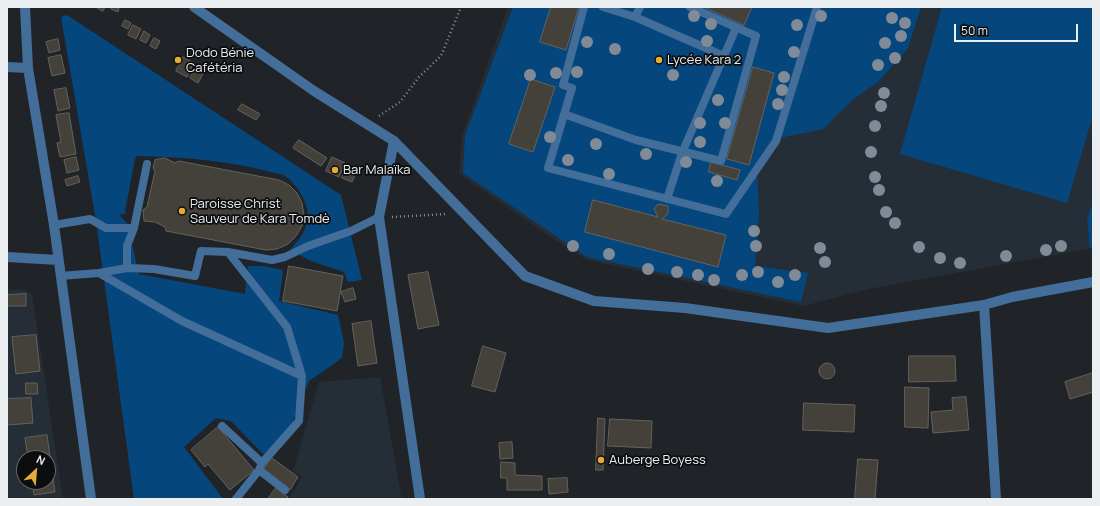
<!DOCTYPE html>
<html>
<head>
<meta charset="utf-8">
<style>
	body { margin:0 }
	#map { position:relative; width:1100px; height:506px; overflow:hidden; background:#202428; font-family:Manrope,sans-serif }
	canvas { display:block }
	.frame { position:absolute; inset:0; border:8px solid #eceff2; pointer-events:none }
	.north { position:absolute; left:16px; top:450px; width:40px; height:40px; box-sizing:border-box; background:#0b0d0f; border:1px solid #65676a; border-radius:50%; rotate:26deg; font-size:11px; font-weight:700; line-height:16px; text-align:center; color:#eceff2 }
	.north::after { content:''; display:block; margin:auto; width:14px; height:18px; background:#e5ad35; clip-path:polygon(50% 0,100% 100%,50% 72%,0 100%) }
	.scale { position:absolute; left:954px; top:24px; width:124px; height:18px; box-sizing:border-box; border:2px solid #eceff2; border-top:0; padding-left:5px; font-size:12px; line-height:14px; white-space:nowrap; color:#eceff2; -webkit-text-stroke:3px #0b0d0f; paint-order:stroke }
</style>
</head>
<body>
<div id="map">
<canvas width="1100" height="506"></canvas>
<div class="frame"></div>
<div class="north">N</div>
<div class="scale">50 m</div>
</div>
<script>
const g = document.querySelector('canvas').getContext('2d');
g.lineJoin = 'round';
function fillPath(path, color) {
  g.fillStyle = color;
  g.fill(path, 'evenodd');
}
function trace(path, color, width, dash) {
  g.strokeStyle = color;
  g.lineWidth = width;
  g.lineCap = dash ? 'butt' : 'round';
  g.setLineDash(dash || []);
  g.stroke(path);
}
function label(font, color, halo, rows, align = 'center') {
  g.font = font + ' Manrope,sans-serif';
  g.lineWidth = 3.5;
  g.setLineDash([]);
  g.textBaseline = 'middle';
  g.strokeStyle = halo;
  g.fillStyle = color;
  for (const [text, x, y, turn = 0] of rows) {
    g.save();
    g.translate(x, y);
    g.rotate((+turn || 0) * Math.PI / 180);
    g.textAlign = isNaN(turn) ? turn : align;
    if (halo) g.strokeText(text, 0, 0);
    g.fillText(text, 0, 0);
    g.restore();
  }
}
const built = new Path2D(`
	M508 7H1093V248L869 289 803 306 587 260 555 240 459 174 462 136Z
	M7 290H26L32 294 63 499H7ZM24 458H48V482H24Z
	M380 377 402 499H288L302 477 293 471 319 382Z`);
const green = new Path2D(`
	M513 7H921L908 48 879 81 851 101 823 129 780 138 757 167 759 213 755 266 808 273 801 302 587 257 463 173 465 136Z
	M942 7H1093V115L1067 203 900 154Z
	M67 15 341 195 362 280 348 282 344 272 311 261 290 250C307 232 314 216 301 194 297 187 291 180 285 176 280 173 272 173 267 171 225 160 180 157 137 156L135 159 125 211 127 213 119 215 127 223 139 274 245 294 248 266H263L283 270 279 301 338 315 344 343 342 358 309 381 292 424 265 456 231 421 216 418 184 447 223 499H134L96 221 61 17Z
	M1093 202V247L1090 248 1087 219Z`);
const building = new Path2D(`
	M96 7H105L103 11Z
	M112 7 119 8 118 12 111 9Z
	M551 7H579L566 50 540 42Z
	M704 7H752L744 25Z
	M125 20 131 23 128 29 122 26Z
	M133 25 141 29 136 39 128 35Z
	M144 31 150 35 146 43 140 40Z
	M154 38 160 41 156 49 150 46Z
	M58 39 60 50 49 53 46 42Z
	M61 55 65 73 52 76 48 58Z
	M183 57 194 63 187 77 176 71Z
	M197 66 205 70 198 83 190 78Z
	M753 67 774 73 749 165 727 159Z
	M531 79 555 87 533 152 509 144Z
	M66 88 70 108 58 111 54 90Z
	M242 104 260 114 256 120 238 110Z
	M69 113 76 154 60 157 57 143 61 142 56 115Z
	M299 140 327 158 321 166 293 148Z
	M76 157 79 170 67 173 64 160Z
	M332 157 345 163 339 177 326 171Z
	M165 158 175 163 179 161 279 180 289 185 297 193 302 203 304 215 302 226 296 236 288 244 277 249 266 250 166 231 165 227 155 222 144 221 143 210 147 207 155 171 153 168 155 160Z
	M711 162 740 170 737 180 709 172Z
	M347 165 358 169 352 182 342 178Z
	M78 176 80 182 67 186 65 180Z
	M593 200 658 217 654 209 658 204 668 206V214L662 219 726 235 718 267 585 232Z
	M289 266 343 276 337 311 283 301Z
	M428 272 439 325 418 329 408 275Z
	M353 288 356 299 345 302 341 292Z
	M26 294V306H7V295Z
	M371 321 377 363 358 366 352 324Z
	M36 335 40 371 16 374 12 337Z
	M483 346 506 353 495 392 472 386Z
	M909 356H955L956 381 909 382Z
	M819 371a8 8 0 1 1 16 0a8 8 0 1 1-16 0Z
	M1093 373V392L1070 399 1065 382Z
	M26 383H37L38 394H26Z
	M905 387 929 388 928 428 905 427Z
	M966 397 969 430 933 433 931 412 953 410 952 398Z
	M31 398 33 423 7 425V399Z
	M804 403 855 405 854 432 803 430Z
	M598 418 605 419 603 470H596Z
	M610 419 652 421 651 448 608 446Z
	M218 427 254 470 230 490 208 464 205 467 191 450Z
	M47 435 55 492 34 495 32 482H48V458H28L25 438Z
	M512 442 513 458 500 459 499 443Z
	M272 458 298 477 290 490 263 471Z
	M858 459 878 460 875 499H855Z
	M501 462 515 463V475L542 476V490H507V478H501Z
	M567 478 568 492 549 494 548 479Z
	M276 488 288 497 286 499H268Z`);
const path = new Path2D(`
	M379 116 400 102 419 77 441 56 461 7
	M392 217 447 214`);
const lane = new Path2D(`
	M584 7 563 85 572 88 548 168 726 214 776 141 817 7
	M603 7 635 17 724 56
	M635 17 640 7
	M564 114 636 140 721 161 756 36 690 7
	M667 199 682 153 736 28
	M54 225 90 219 106 228H134
	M228 252 287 327 302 376
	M127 268V246L134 228 147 164
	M99 273 127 268 154 269 195 276 201 251 228 252 272 260 285 257 308 246 351 231 379 217
	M60 276 99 273 182 321 302 376 299 421 262 463 222 426
	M259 470 285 490
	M236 499 259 470 262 463`);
const street = new Path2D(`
	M25 7 28 68 54 225 91 499
	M194 7 314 91 394 141 525 276 594 301 685 308 828 328 984 305 1012 297 1093 282
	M7 67 28 68
	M394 141 379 217 420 499
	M7 257 58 260
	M984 305 996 499`);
const trees = [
	[694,16],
	[821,16],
	[892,18],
	[905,23],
	[711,24],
	[797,25],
	[901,36],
	[707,41],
	[587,42],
	[885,43],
	[615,49],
	[794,52],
	[895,58],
	[878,65],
	[577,72],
	[556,73],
	[530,75],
	[673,75],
	[784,77],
	[782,90],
	[884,93],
	[718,100],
	[778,104],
	[881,106],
	[700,123],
	[725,123],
	[875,126],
	[550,137],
	[700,142],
	[596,144],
	[871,152],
	[646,154],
	[568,160],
	[686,162],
	[609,174],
	[875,177],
	[717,181],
	[879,190],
	[886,212],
	[895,223],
	[754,231],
	[573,246],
	[756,246],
	[1061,246],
	[919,247],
	[820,248],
	[1046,250],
	[609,254],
	[1006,256],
	[940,258],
	[825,262],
	[960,263],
	[648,269],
	[677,272],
	[758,272],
	[698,275],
	[742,275],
	[795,275],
	[714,280],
	[778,282]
];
const markers = [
	[178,60,4,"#e5ad35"],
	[659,60,4,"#e5ad35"],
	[335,170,4,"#e5ad35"],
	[182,211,4,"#e5ad35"],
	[601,460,4,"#e5ad35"]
];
const poiNames = [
	["Dodo Bénie",186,53],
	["Cafétéria",186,68],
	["Lycée Kara 2",667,60],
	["Bar Malaïka",343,170],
	["Paroisse Christ",190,204],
	["Sauveur de Kara Tomdè",190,219],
	["Auberge Boyess",609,460]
];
fillPath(built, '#252d36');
fillPath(green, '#05477d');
fillPath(building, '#44413b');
trace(building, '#65625c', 1);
trace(path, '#898c90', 2.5, [1, 3]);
trace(lane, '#446e9a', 8);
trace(street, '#446e9a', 10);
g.fillStyle = '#808b97';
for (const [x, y] of trees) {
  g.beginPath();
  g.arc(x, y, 6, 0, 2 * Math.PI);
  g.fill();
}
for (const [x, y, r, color] of markers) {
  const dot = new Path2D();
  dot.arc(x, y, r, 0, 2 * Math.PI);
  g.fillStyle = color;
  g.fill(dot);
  trace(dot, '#0b0d0f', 1.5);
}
label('13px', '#eceff2', '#0b0d0f', poiNames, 'left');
</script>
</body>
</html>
